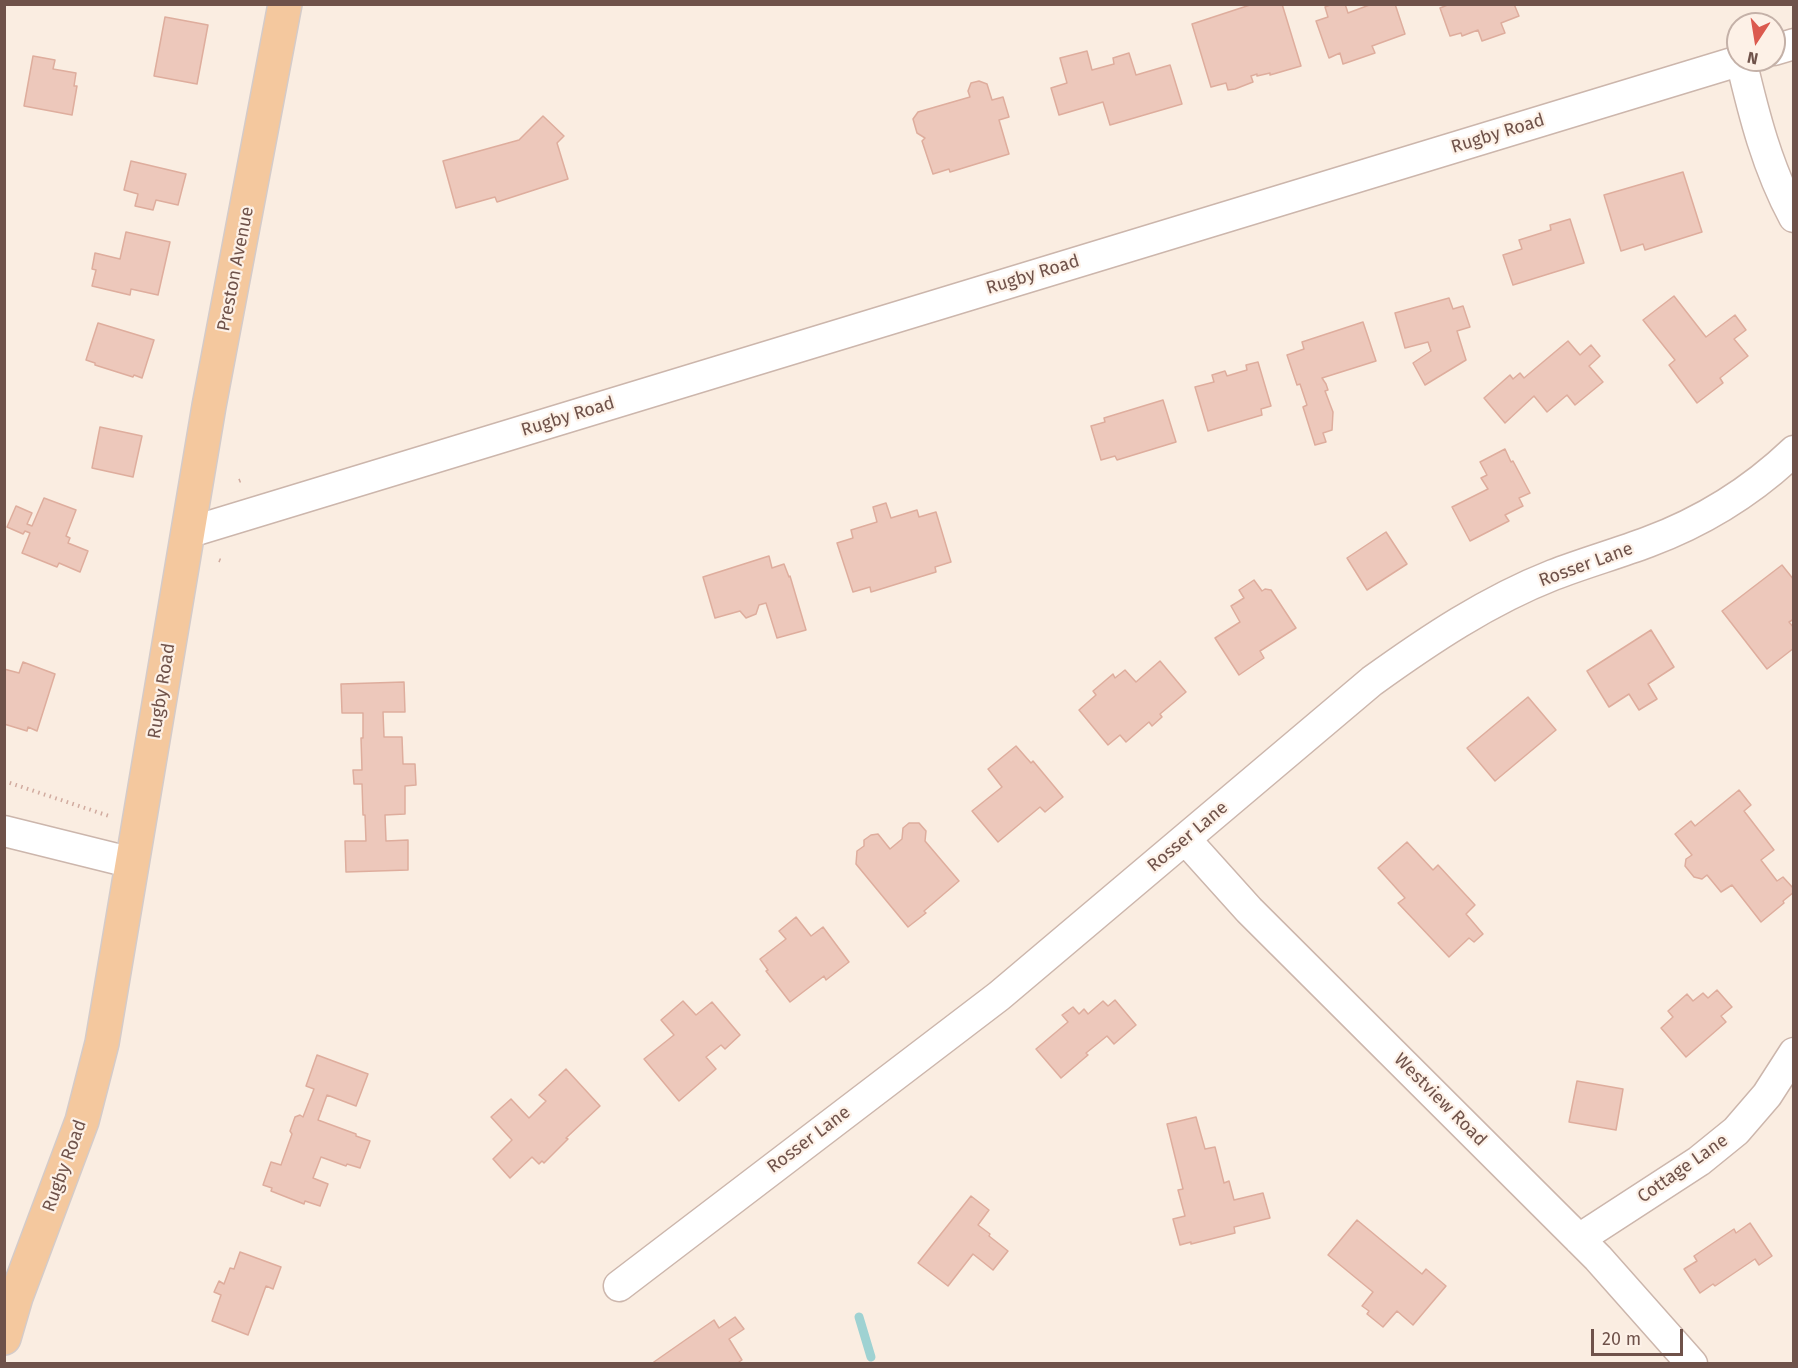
<!DOCTYPE html>
<html>
<head>
<meta charset="utf-8">
<style>
	body { margin:0 }
	#map { position:relative; width:1798px; height:1368px; overflow:hidden; background:#faede1; font-family:"Fira Sans",sans-serif }
	canvas { display:block }
	.frame { position:absolute; inset:0; border:6px solid #6f524a; pointer-events:none }
	.north { position:absolute; left:1726px; top:12px; width:60px; height:60px; box-sizing:border-box; background:#fdf1e7; border:2px solid #c4b1a8; border-radius:50%; rotate:192deg; font-size:16px; font-weight:700; line-height:24px; text-align:center; color:#6f524a }
	.north::after { content:''; display:block; margin:auto; width:21px; height:27px; background:#db5a4f; clip-path:polygon(50% 0,100% 100%,50% 72%,0 100%) }
	.scale { position:absolute; left:1591px; top:1329px; width:92px; height:27px; box-sizing:border-box; border:3px solid #6f524a; border-top:0; padding-left:8px; font-size:18px; line-height:21px; white-space:nowrap; color:#6f524a; -webkit-text-stroke:4px #fdf1e7; paint-order:stroke }
</style>
</head>
<body>
<div id="map">
<canvas width="1798" height="1368"></canvas>
<div class="frame"></div>
<div class="north">N</div>
<div class="scale">20 m</div>
</div>
<script>
const g = document.querySelector('canvas').getContext('2d');
g.lineJoin = 'round';
function trace(path, color, width, dash) {
  g.strokeStyle = color;
  g.lineWidth = width;
  g.lineCap = dash ? 'butt' : 'round';
  g.setLineDash(dash || []);
  g.stroke(path);
}
function fillPath(path, color) {
  g.fillStyle = color;
  g.fill(path, 'evenodd');
}
function label(font, color, halo, rows, align = 'center') {
  g.font = font + ' "Fira Sans",sans-serif';
  g.lineWidth = 4.5;
  g.setLineDash([]);
  g.textBaseline = 'middle';
  g.strokeStyle = halo;
  g.fillStyle = color;
  for (const [text, x, y, turn = 0] of rows) {
    g.save();
    g.translate(x, y);
    g.rotate((+turn || 0) * Math.PI / 180);
    g.textAlign = isNaN(turn) ? turn : align;
    if (halo) g.strokeText(text, 0, 0);
    g.fillText(text, 0, 0);
    g.restore();
  }
}
const stream = new Path2D(`
	M859 1317 871 1357`);
const building = new Path2D(`
	M1253 4H1282L1301 66 1270 75V73L1257 76V74L1251 76 1253 82 1235 89 1228 90 1226 83 1211 87 1192 24Z
	M1333 4H1345L1348 13 1372 4H1395L1405 34 1372 46 1375 53 1343 64 1340 53 1329 58 1316 21 1328 17 1325 7Z
	M1450 4H1514L1519 16 1501 23 1505 33 1482 41 1478 30 1462 36 1461 33 1450 36 1440 8Z
	M165 17 208 25 197 84 154 76Z
	M1087 51 1092 70 1114 64 1113 58 1129 53 1136 75 1170 65 1182 104 1110 125 1103 102 1059 115 1051 88 1067 83 1060 58Z
	M33 56 55 60 53 69 76 73 74 86H77L72 115 24 106Z
	M979 81 987 84 992 100 1003 97 1009 117 999 120 1009 154 950 172 949 169 933 174 922 141 925 138 917 133 913 119 918 112 970 97 968 91 971 83Z
	M543 116 564 136 557 143 568 179 497 202 495 197 456 208 443 161 519 140Z
	M131 161 186 174 178 205 156 200 153 210 135 206 138 194 124 190Z
	M1683 172 1702 232 1645 250 1643 244 1621 251 1604 195Z
	M1570 219 1584 263 1513 285 1503 255 1522 249 1519 240 1551 230 1550 225Z
	M126 232 170 242 158 295 131 289 130 295 92 286 96 270 92 269 95 253 120 259Z
	M1674 296 1706 337 1735 315 1746 330 1734 339 1748 356 1720 378 1723 383 1697 403 1669 365 1675 360 1643 320Z
	M1449 298 1453 309 1463 306 1470 327 1457 331 1466 360 1425 385 1413 363 1431 351 1428 342 1405 348 1395 313Z
	M1363 322 1376 361 1322 378 1326 384 1328 390 1325 391 1333 412 1332 430 1323 433 1326 442 1315 445 1303 407 1307 405 1300 384 1297 385 1287 355 1304 349 1302 342Z
	M98 323 154 340 142 378 134 375 133 377 95 365V363L86 360Z
	M1568 341 1580 355 1591 345 1600 356 1589 366 1603 382 1575 405 1567 395 1547 412 1534 396 1505 423 1484 398 1510 375 1513 379 1520 373 1524 378Z
	M1258 362 1271 406 1261 409 1262 415 1208 431 1195 387 1214 382 1212 375 1225 371 1227 376 1247 370 1246 365Z
	M1163 400 1176 442 1117 460 1115 456 1101 460 1091 426 1105 422 1104 418Z
	M100 427 142 436 133 477 92 468Z
	M1505 449 1511 462 1513 461 1530 493 1519 498 1523 506 1505 515 1509 521 1470 541 1452 507 1488 489 1481 478 1487 475 1480 462Z
	M44 498 76 510 66 536 70 538 68 543 88 551 80 572 59 563 57 567 22 553 30 533 25 531 23 534 7 527 16 506 32 513 27 524 32 526Z
	M886 503 891 518 917 510 919 517 936 512 951 562 935 567 936 572 871 592 870 587 853 592 837 543 853 538 851 530 877 522 873 507Z
	M1386 532 1407 564 1367 590 1347 558Z
	M769 556 772 568 784 564 789 577 790 576 806 630 777 638 766 603 759 605 756 614 746 618 740 611 715 618 703 577Z
	M1782 565 1794 580V619L1789 622 1794 628V648L1767 669 1722 611Z
	M1254 580 1262 591 1265 589 1271 590 1296 628 1260 651 1264 658 1239 675 1215 638 1240 622 1231 606 1244 598 1239 590Z
	M1651 630 1674 667 1648 684 1657 699 1639 710 1629 694 1609 707 1587 671Z
	M1160 661 1186 692 1160 714 1162 717 1152 726 1149 722 1126 742 1120 735 1108 745 1079 710 1096 695 1093 691 1113 674 1115 678 1125 670 1136 682Z
	M23 662 55 674 37 731 28 727 27 731 4 724V669L19 673Z
	M404 682 405 712H383L384 737H402L403 764H415L416 785 405 786V814L385 815 386 841 408 840V870L346 872 345 841H366L365 815H363L362 784H354L353 770H362L361 738H363V713H342L341 684Z
	M1528 697 1556 730 1495 781 1467 748Z
	M1016 746 1031 763 1033 761 1063 797 1045 812 1040 807 998 842 972 811 1002 787 988 769Z
	M1739 790 1751 805 1744 811 1774 850 1761 860 1777 881 1783 877 1794 889V892L1783 901 1784 903 1761 922 1732 885 1721 892 1707 875 1702 879 1694 877 1685 866 1686 859 1692 855 1675 834 1691 821 1695 826Z
	M909 823H919L926 831 925 841 959 881 924 911 926 913 908 927 856 864 857 851 864 846V840L871 835 878 834 890 849 902 839 903 828Z
	M1407 842 1433 870 1438 865 1475 905 1466 914 1483 934 1474 942 1469 938 1449 957 1398 903 1405 898 1378 868Z
	M796 917 811 936 823 927 849 962 826 980 824 976 790 1002 766 971 768 970 760 959 786 939 779 931Z
	M1717 990 1732 1007 1721 1016 1726 1022 1686 1057 1661 1028 1673 1017 1668 1011 1687 994 1693 1001 1703 993 1708 998Z
	M1115 1000 1136 1025 1114 1044 1107 1036 1086 1053 1088 1055 1061 1078 1036 1049 1068 1022 1062 1015 1073 1007 1079 1014 1084 1009 1088 1014 1103 1001 1108 1006Z
	M683 1001 696 1015 712 1002 740 1035 725 1049 721 1045 706 1057 716 1069 679 1101 644 1059 674 1035 661 1020Z
	M317 1055 368 1074 356 1106 327 1095 318 1120 356 1134V1136L370 1141 360 1168 347 1164 346 1166 321 1157 313 1178 328 1184 320 1206 305 1201 304 1204 271 1191 272 1188 263 1185 271 1162 281 1165 292 1134 290 1131 295 1117 300 1115 303 1117 314 1089 306 1086Z
	M566 1069 600 1106 566 1138 568 1139 544 1163 542 1161 539 1164 532 1157 510 1178 493 1159 512 1140 491 1117 511 1099 529 1118 546 1101 539 1095Z
	M1577 1081 1623 1089 1616 1130 1569 1122Z
	M1196 1117 1205 1149 1215 1147 1224 1183 1229 1181 1234 1200 1263 1193 1270 1218 1234 1227 1235 1233 1191 1244V1242L1180 1245 1173 1219 1185 1216 1178 1190 1183 1189 1167 1124Z
	M971 1196 989 1210 978 1225 990 1234 989 1236 1008 1251 993 1270 973 1254 948 1286 918 1263Z
	M1357 1220 1422 1274 1426 1269 1446 1286 1413 1325 1397 1311 1383 1327 1367 1314 1369 1311 1362 1306 1373 1292 1328 1255Z
	M1750 1223 1772 1256 1759 1265 1755 1259 1715 1286 1713 1284 1700 1293 1684 1269 1697 1261 1694 1256 1734 1229 1736 1233Z
	M240 1252 281 1267 273 1289 266 1286 248 1335 212 1321 221 1295 214 1292 219 1281 224 1284 230 1268 234 1269Z
	M735 1317 744 1329 729 1339 742 1360 739 1362 740 1364H651L714 1320 719 1328Z`);
const path = new Path2D(`
	M239 481 244 479
	M219 560 224 562
	M4 781 109 816`);
const minor = new Path2D(`
	M1774 50 1794 44
	M1741 60C1754 115 1767 167 1794 217
	M187 533 1742 60
	M4 831 133 863
	M1186 840 1249 910 1598 1258 1692 1364
	M1579 1239 1699 1161 1736 1131 1767 1095 1794 1053
	M619 1286 999 996 1372 681C1429 640 1487 601 1553 575 1584 563 1616 554 1648 542 1702 522 1752 491 1794 451`);
const major = new Path2D(`
	M4 1338 16 1297 82 1121 102 1043 209 406 285 4`);
const streetNames = [
	["Rugby Road",1498,134,-17],
	["Preston Avenue",236,269,-79],
	["Rugby Road",1033,275,-17],
	["Rugby Road",568,417,-17],
	["Rosser Lane",1586,565,-20],
	["Rugby Road",162,691,-81],
	["Rosser Lane",1188,837,-40],
	["Westview Road",1440,1100,45],
	["Rosser Lane",809,1140,-37],
	["Rugby Road",65,1166,-70],
	["Cottage Lane",1683,1169,-35]
];
trace(stream, '#9fd2d2', 9);
fillPath(building, '#edc8bb');
trace(building, '#dead9d', 1.5);
trace(minor, '#ccb6ac', 33);
trace(major, '#d4cbc9', 36);
trace(path, '#d1ab9f', 4, [1.5, 4.5]);
trace(minor, '#fff', 30);
trace(major, '#f4c89e', 33);
label('18px', '#6f524a', '#fdf1e7', streetNames);
</script>
</body>
</html>
